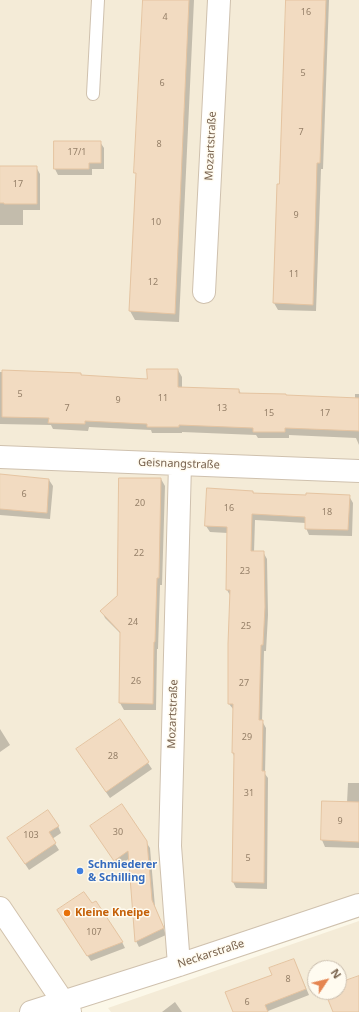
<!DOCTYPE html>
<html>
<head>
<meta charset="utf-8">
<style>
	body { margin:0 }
	#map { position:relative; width:359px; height:1012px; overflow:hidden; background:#fcf8e9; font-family:"Noto Sans",sans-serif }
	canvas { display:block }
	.north { position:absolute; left:307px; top:960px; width:40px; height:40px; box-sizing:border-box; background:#fffbf0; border:1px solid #c9bdae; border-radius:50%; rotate:55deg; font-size:11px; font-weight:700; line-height:16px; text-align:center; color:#77614c }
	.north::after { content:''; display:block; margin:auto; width:14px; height:18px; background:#e58550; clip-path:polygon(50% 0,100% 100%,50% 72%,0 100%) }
</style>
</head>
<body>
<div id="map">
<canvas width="359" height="1012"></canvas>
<div class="north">N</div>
</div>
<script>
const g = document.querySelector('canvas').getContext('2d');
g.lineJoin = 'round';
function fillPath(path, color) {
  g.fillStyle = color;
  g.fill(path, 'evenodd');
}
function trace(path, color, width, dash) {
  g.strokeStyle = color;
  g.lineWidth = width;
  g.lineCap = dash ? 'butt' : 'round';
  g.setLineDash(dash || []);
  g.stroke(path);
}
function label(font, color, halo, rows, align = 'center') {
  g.font = font + ' "Noto Sans",sans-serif';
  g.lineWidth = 3;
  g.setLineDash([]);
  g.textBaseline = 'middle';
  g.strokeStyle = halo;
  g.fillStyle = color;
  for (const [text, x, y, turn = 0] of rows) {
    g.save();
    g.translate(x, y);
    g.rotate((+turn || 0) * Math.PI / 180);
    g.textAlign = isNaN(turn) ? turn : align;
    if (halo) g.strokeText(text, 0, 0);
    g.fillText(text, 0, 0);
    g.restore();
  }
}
const residential = new Path2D(`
	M0 0H359V905L179 965 70 1012H0Z
	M359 921V1012H111L108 1008ZM315 968H339V992H315Z`);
const shadow = new Path2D(`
	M144 0H194L179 322 135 320 130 311Z
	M287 0H329L323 169H321L316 311 278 310 274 303 278 185H280Z
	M100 142 104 148V169H92V175H58L55 169Z
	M0 167H36L40 174V210H23V225H0Z
	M178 370 182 377V388L239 390 241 394 355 399V394H359V445L356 438 289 435V438H258L256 435 182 432V433H152L151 430 89 427 88 431 53 429 51 425 0 424V372L81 374 82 376 148 380Z
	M0 475 49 480 53 486 50 519 0 515Z
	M161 479 165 486 162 585H160L158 649H157L156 710H124L120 703 121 634 105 618 102 611 118 597Z
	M253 492 254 494 349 496 353 503 352 536 309 535 306 528V523L255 520 254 552H263L267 559 268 615 266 651H264L262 721 266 728 265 774 268 778 267 889 236 888 233 882 234 756 233 753 234 710 229 704 231 597 227 590 228 533 210 532 206 526Z
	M119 720 152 769 110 798 81 756Z
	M0 729 10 745 0 752Z
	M348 783H359V848L325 847 322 840 347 803Z
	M58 826 61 833 52 839 59 850 29 870 8 838Z
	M95 832 146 842 150 848 155 907 166 935 139 947 136 941 130 858 118 866Z
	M61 916 122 942 125 948 91 961Z
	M294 960 309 995 268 1011V1012H234L273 976Z
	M175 1002 182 1012H162Z`);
const building = new Path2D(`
	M143 0H189L175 314 129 311 136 173H134Z
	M286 0H326L320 163H317L313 305 273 303 277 184H279Z
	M54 141H101V163H89V169H54Z
	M0 166H37V204H4V203H0Z
	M147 369H178V387L239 389V393L286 394V395L359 398V431L285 428V432H253V428L179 425V427H147V424L85 421V424L48 423 49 418 2 417V370L81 373V375L147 379Z
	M0 474 49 479 47 513 0 509Z
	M119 478H161L159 578H157L155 642H154L153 704 119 703 120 632 100 611 117 596Z
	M207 488 253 491V493L306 495V493L350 495 348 530 305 529V517L252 514 251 551H264L265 607 263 645H261L259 720H263L262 771H265L264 883 232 882 234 753H232L233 704H228V644L230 590H226L227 527 205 526Z
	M120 719 149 762 106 792 76 749Z
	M322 801 359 802V842L321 840Z
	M122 804 147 841 152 900 164 928 135 942 128 851 114 861 90 826Z
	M48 810 59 826 49 832 56 843 25 864 7 838Z
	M84 892 92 903 96 901 123 942 87 956 57 910Z
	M294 959 306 989 265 1005 268 1012H233L225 992 272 975 269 968Z
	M359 976V1012H333L325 992H339V983Z`);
const lane = new Path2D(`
	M93 94 98 0`);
const street = new Path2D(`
	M204 292 219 0
	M0 457 359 471
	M179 965 170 846 180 464
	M31 1012 179 965 359 905`);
const secondary = new Path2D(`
	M0 908 70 1012`);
const markers = [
	[80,871,4,"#3f7fe0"],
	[67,913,4,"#e8710a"]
];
const numberNames = [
	["16",306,12],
	["4",165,17],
	["5",303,73],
	["6",162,83],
	["7",301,132],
	["8",159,144],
	["17/1",77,152],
	["17",18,184],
	["9",296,215],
	["10",156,222],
	["11",294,274],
	["12",153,282],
	["5",20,394],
	["11",163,398],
	["9",118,400],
	["7",67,408],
	["13",222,408],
	["15",269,413],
	["17",325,413],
	["6",24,494],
	["20",140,503],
	["16",229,508],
	["18",327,512],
	["22",139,553],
	["23",245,571],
	["24",133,622],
	["25",246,626],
	["26",136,681],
	["27",244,683],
	["29",247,737],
	["28",113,756],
	["31",249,793],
	["9",340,821],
	["30",118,832],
	["103",31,835],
	["5",248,858],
	["107",94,932],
	["8",288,979],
	["6",247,1002]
];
const streetNames = [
	["Mozartstraße",211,146,-87],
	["Geisnangstraße",179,464,2],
	["Mozartstraße",173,714,-88],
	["Neckarstraße",211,954,-18]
];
const shopNames = [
	["Schmiederer",88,865],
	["& Schilling",88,878]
];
const foodNames = [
	["Kleine Kneipe",75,913]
];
fillPath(residential, '#f4ebd7');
fillPath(shadow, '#0003');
fillPath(building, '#f2dbc1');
trace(building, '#e5c4a1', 1);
trace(lane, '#cfc1ae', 14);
trace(street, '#cfc1ae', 24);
trace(secondary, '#d2c2ac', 24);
trace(lane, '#fff', 12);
trace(street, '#fff', 22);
trace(secondary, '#fff', 22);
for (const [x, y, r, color] of markers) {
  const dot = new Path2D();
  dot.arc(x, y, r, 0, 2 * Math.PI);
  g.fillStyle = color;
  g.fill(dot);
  trace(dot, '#fffbf0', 1.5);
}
label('9px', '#968069', null, numberNames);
label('11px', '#77614c', '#fffbf0', streetNames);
label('bold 11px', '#366cbe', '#fffbf0', shopNames, 'left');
label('bold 11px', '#c56008', '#fffbf0', foodNames, 'left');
</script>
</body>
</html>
